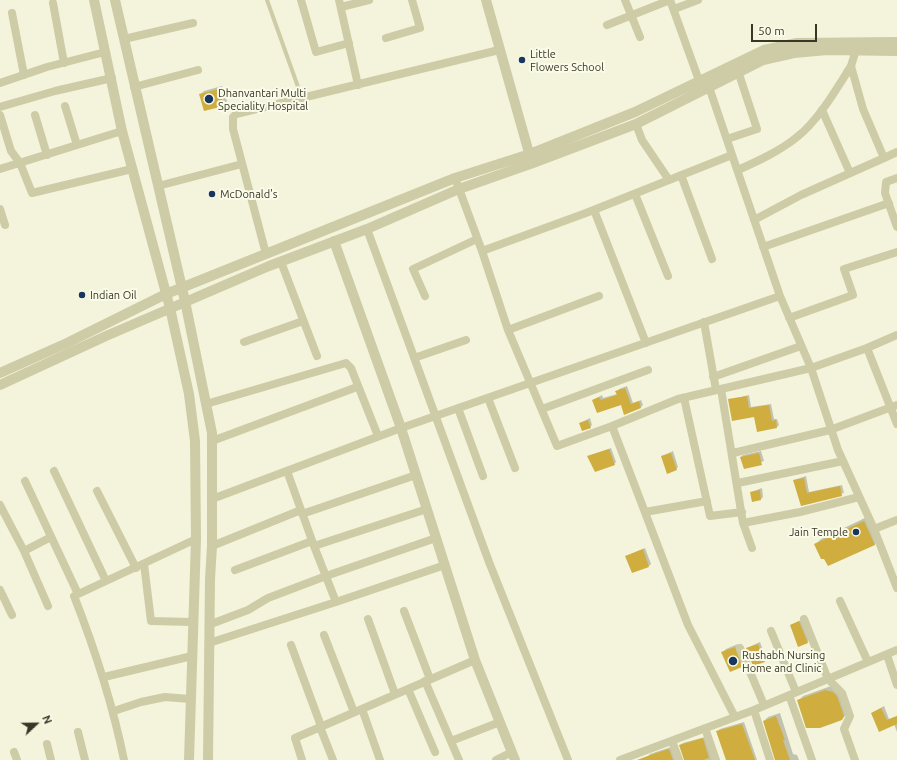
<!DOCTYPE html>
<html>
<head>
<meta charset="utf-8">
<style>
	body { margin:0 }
	#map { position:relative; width:897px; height:760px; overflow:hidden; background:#f3f4db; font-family:Ubuntu,sans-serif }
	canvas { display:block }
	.north { position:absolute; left:16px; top:704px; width:40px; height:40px; -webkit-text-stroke:3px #fafbe8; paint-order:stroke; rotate:68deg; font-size:11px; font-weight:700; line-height:16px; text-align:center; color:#393627 }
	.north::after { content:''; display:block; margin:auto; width:14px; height:18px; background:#393627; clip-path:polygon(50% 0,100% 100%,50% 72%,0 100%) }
	.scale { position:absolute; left:751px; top:24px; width:66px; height:18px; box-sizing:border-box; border:2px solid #393627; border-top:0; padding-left:5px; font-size:12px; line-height:14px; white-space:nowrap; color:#393627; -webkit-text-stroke:3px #fafbe8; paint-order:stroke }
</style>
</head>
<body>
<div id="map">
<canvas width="897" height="760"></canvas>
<div class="north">N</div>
<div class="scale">50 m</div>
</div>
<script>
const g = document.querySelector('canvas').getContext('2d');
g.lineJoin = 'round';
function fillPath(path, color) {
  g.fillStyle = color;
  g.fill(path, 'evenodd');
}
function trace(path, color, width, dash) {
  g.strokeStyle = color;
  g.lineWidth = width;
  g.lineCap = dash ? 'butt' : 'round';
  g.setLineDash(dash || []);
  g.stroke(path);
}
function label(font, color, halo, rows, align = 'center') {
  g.font = font + ' Ubuntu,sans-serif';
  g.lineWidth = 4;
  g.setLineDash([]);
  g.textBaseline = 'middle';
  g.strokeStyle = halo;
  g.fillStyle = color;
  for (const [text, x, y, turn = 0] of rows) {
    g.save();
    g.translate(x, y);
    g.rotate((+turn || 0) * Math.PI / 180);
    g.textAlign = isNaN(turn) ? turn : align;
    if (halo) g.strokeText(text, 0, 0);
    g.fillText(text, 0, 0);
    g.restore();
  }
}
const shadow = new Path2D(`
	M222 86 227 101 223 105 200 95 204 91Z
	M627 386 633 403 641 400 643 405 641 407 593 400 602 395 603 398 617 394 619 389Z
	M749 395 751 407 771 404 774 419H777L779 425 777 427 729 400Z
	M590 418 592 425 590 427 580 423Z
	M611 448 616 462 614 464 589 456Z
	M673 451 678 467 676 469 662 456Z
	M761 451 764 461 744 468 741 457 743 455Z
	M806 476 809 492 842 485 844 493 802 505 794 480Z
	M762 488 763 497 761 499 751 492Z
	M869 516 879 540 874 545 816 544 821 539Z
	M645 548 651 564 649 566 627 556Z
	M801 620 809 640 807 642 791 625Z
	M760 642 766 659 764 661 747 648Z
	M738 644 745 663 742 666 722 653 726 649Z
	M831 686 839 688 847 714 842 719 798 701 803 696Z
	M884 706 889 719 897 716V732L894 724 872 713Z
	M780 713 793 754 797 755 799 760H777L764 721 768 717Z
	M744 722 757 760H728L718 731 720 729Z
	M705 737 715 760H685L680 745 683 743Z
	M671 747 677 760H645L650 754Z`);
const building = new Path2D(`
	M219 89 224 106 204 111 199 94Z
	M625 388 631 404 639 401 641 408 624 415 621 405 597 413 592 400 599 397 601 400 617 395 615 391Z
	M747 396 749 408 769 405 772 421 776 420 777 428 757 432 754 417 732 421 728 399Z
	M588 420 591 428 582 431 579 423Z
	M609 449 615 465 595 472 587 456Z
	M671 453 677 470 667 474 661 456Z
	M759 453 762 465 744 469 740 457Z
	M804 478 807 493 840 486 842 496 801 506 793 480Z
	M760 490 761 500 752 502 750 492Z
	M864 521 875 545 828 566 824 559H821L814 544Z
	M643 549 649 567 632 573 625 556Z
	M799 621 808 643 798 647 790 625Z
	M758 644 765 662 753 666 746 648Z
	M735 647 742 667 730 672 721 652Z
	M825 690 833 692 837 696 844 716 842 720 820 728H806L797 700Z
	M881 708 887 720 897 716V724L879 732 871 713Z
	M776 716 785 740H783L790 760H775L763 721Z
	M742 724 755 760H726L716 731Z
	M703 738 709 758 703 760H684L679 745Z
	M669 749 673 760H637L656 753Z`);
const service = new Path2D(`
	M267 0 302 98`);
const minor = new Path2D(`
	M301 0 316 52 349 43
	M339 0 358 85
	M625 0 640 37
	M670 0 701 86
	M53 3 64 63
	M341 7 369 0
	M674 9 698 0
	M12 13 24 75
	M607 25 670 0
	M386 38 420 28 412 0
	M124 39 193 23
	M0 83 47 67 105 52
	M134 87 198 70
	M709 87 780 296 811 368 838 450 874 529 897 588
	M65 106 77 145
	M0 107 55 91 112 78
	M822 110 850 173
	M0 115 11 151 20 163 32 193 132 169
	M35 115 47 155
	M636 124 642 140 669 180
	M727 139 757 129 738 71
	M884 158 897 152
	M0 169 122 131
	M738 170C758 161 780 151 797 137 818 121 837 88 851 66
	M681 175 712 259
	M455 178 482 251 508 330 557 446 612 426
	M897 178 886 182 885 193 897 227
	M158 186 242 164
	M635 194 668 276
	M0 209 5 225
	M594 210 646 343
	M754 220 801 195 884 158 863 109 851 66 856 50
	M367 229 489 562 568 760
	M763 247 889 203
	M482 251 586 213 732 155
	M266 254 233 129V117L236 114 499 50
	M281 262 317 356
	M425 296 413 269 477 239
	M789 318 853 295 844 269 897 252
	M704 322 716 390
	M508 330 599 296
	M897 335 867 348 897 424
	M244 342 303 321
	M414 358 466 340
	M713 377 801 346
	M721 389 743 523 800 512 859 497
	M488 398 515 468
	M684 398 710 516 742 512
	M206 404 346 363 351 368 378 436
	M458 408 483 476
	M542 409 648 370
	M212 441 357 387
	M733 453 830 430 897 405
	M54 471 106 581
	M287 471 314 546 427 509
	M25 481 78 594
	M738 483 843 461
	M97 491 136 568
	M212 499 401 428 780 296
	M0 505 24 551 51 537
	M645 512 707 501
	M302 514 416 475
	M743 523 752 548
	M874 529 897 520
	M212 546 301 510
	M24 551 48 606
	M144 564 151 621 192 622
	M235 570 312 541
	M0 590 12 615
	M840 601 868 662
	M336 602 445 565
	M404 611 430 679
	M368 619 395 694
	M804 619 828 679 842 693 850 716 844 729 855 760
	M211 624 248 610 268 598 326 576 436 538
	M771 631 796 692
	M324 635 354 712
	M209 643 336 602 314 546
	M291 645 321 726
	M740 648 764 705
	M887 655 897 685
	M104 677 192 656
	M425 681 459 760
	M408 689 435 752
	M789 695 812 760
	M362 709 380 760
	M754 710 770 760
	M114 711 141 702 165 697 190 699
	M735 717 688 625 612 426 678 399 811 368 867 348
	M320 727 333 760
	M705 728 716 760
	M78 732 85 760
	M451 741 500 722
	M672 741 679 760
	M47 744 51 760
	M14 752 17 760
	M124 760C112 701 96 652 74 596L196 539
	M302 760 295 738 475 660
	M496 760 512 752
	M620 760 754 710 897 650`);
const tertiary = new Path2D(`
	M94 0 122 131 170 308 189 394 195 441 196 539 189 760
	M115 0 185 301 212 433V546L210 579 208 760
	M486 0 531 160
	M334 241 401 428 475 660 515 760
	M0 373 67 343 166 294 455 178 530 154 635 112 764 50 797 43 897 42
	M0 385 106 336 269 266 367 229 459 189 533 163 636 124 763 60 794 53 827 50 897 51`);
const markers = [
	[522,60,4,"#19365e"],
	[209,99,5,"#19365e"],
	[212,194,4,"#19365e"],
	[82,295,4,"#19365e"],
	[856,532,4,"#19365e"],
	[733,661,5,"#19365e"]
];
const poiNames = [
	["Little",530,54],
	["Flowers School",530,67],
	["Dhanvantari Multi",218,93],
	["Speciality Hospital",218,106],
	["McDonald's",220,194],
	["Indian Oil",90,295],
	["Jain Temple",848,532,"right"],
	["Rushabh Nursing",742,655],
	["Home and Clinic",742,668]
];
fillPath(shadow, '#0003');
fillPath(building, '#cfad3e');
trace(service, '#cdcca6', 4);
trace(minor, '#cdcca6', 8);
trace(tertiary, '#cdcca6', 10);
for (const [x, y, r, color] of markers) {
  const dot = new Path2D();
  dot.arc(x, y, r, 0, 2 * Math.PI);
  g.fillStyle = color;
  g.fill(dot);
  trace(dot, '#fafbe8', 1.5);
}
label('11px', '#393627', '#fafbe8', poiNames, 'left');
</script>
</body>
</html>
